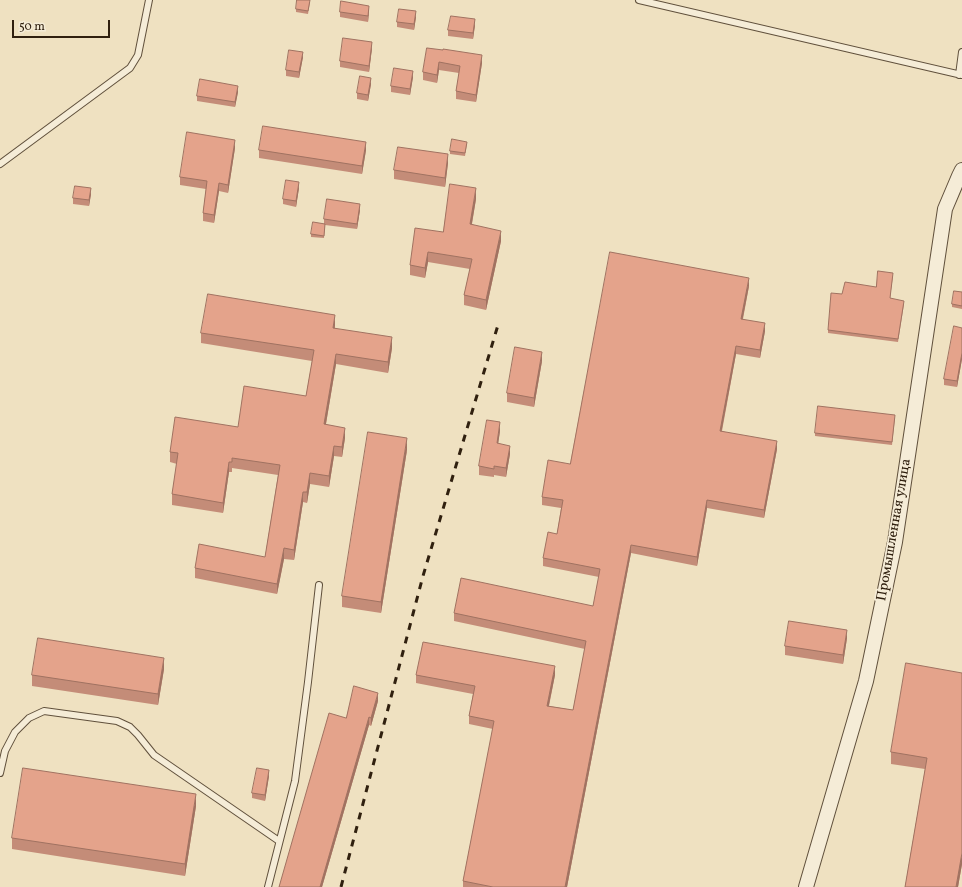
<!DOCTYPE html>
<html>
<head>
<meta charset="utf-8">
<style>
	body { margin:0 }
	#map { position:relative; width:962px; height:887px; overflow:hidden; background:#efe1c1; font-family:Vollkorn,serif }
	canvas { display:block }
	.scale { position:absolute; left:12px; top:20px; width:98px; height:18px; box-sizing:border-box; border:2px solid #30200f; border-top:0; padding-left:5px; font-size:12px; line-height:14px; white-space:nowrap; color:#30200f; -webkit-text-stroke:3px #f5ecd7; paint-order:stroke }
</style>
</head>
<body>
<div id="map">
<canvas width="962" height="887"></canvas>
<div class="scale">50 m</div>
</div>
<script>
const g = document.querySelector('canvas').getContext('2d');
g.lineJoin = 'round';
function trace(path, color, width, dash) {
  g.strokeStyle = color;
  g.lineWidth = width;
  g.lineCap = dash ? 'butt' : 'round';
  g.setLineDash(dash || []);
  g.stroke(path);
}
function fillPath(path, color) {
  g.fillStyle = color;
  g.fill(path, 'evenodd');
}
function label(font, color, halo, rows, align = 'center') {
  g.font = font + ' Vollkorn,serif';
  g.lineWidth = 3.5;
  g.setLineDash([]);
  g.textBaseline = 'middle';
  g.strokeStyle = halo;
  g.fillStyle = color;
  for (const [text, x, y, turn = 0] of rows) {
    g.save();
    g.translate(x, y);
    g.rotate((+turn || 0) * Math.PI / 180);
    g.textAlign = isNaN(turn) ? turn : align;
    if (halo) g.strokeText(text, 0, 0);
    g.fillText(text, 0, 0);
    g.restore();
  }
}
const service = new Path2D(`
	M639 0 962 75
	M959 75 962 52
	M0 164 130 68 138 55 149 0
	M0 773 5 751 15 732 29 718 44 711 117 721 130 727 138 735 154 755 279 841
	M268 887 295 781 308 682 319 585`);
const tertiary = new Path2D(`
	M806 887 866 681 895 542 945 209 959 176 962 170`);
const rail = new Path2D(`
	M341 887 423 576 498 325`);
const wall = new Path2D(`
	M310 2 308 14 296 12V9Z
	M369 11 368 22 340 17V12Z
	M416 17 414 30 397 27V22Z
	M475 25 473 39 448 36V30Z
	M372 48 369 72 340 67V61Z
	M427 48 482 63 476 102 456 99V91L459 73 439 70 437 83 423 80V72Z
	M303 57 299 78 286 76V70Z
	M413 77 410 95 391 92V86Z
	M371 84 368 101 357 99V93Z
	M238 92 235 107 197 101V96Z
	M467 144 465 156 450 154V151Z
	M235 148 228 193 219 191 214 223 203 221V213L206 189 180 185V177Z
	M259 150H366L362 174 259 158Z
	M448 163 445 187 394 179V170Z
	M299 188 296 207 283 204V199Z
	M91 194 89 206 73 204V198Z
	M476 199 472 224 501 241 486 310 464 305V295L470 269 428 262 425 278 410 275V265Z
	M360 210 357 229 325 225 324 238 311 237V234L324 224V219Z
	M893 276 890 298 904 304 898 342 828 333V330L842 294 876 287Z
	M749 286 743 319 765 331 760 358 736 354 722 431 777 449 764 518 707 508 697 566 631 553 567 887H463V881L493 729 469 724V716L473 694 416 683V675H555L549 706 573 710 585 649 454 621V613L593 606 599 577 543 566V558L557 534 561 508 542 505V497L570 464Z
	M962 292V309L952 307V304Z
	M335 325V328L392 348 388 373 336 364 326 424 345 438 342 457 334 456 329 487 310 484 307 503 303 502 294 560 284 559 277 594 195 578V568L265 557 278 475 232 468V472H229L223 513 172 505V494L177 464 170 462V452L238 427 306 396 312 361 201 343V333Z
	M962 328V359L957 387 944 385V379Z
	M542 361 534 407 507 402V393Z
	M895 418 892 445 815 436V433Z
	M500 431 498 443 510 454 506 477 494 475V477L479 475V466Z
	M407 450 381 613 342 607V596Z
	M847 638 843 664 785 655V646Z
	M906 663 962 864 958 887H905L925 769 891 764V752Z
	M164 669 158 705 32 686V675Z
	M378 701 371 726 369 725 322 887H279L346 718Z
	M269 776 265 801 252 798V793Z
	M196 806 185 876 12 849V838Z`);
const shadedWall = new Path2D(`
	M369 6V11L368 22V16Z
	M416 11V17L414 30V24Z
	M475 19V25L473 39V33Z
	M372 42V48L369 72V66Z
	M303 52V57L299 78V72Z
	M482 55V63L476 102V95Z
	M439 62V70L437 83V75Z
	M413 71V77L410 95V89Z
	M371 78V84L368 101V95Z
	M238 86V92L235 107V102Z
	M235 140V148L228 193V185Z
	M366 142V150L362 174V166Z
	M448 154V163L445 187V178Z
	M299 182V188L296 207V201Z
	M219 183V191L214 223V215Z
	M91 188V194L89 206V200Z
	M476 188V199L470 234V224Z
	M360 204V210L357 229V224Z
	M501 231V241L486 310V300Z
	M428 252V262L425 278V268Z
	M749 278V286L741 327V319Z
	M335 315V325L333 338V328Z
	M765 323V331L760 358V350Z
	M392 337V348L388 373V362Z
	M736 346V354L720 439V431Z
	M542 352V361L534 407V398Z
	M962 353V359L957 387V381Z
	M336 354V364L324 435V424Z
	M500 422V431L497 452V443Z
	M345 428V438L342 457V447Z
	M407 438V450L381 613V602Z
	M777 441V449L764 518V510Z
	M334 446V456L329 487V476Z
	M510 446V454L506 477V468Z
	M229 462V472L223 513V503Z
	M310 473V484L307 503V492Z
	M303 492V502L294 560V550Z
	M707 500V508L697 566V557Z
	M631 545V553L567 887H565Z
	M284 548V559L277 594V584Z
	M847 630V638L843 664V655Z
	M164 658V669L158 705V694Z
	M555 666V675L547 714V706Z
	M378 693V701L371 726V718Z
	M369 717V725L322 887H320Z
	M269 770V776L265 801V795Z
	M196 794V806L185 876V864Z
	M962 853V864L958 887H956Z`);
const building = new Path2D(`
	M297 0H310L308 11 296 9Z
	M341 1 369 6 368 16 340 12Z
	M399 9 416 11 414 24 397 22Z
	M451 16 475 19 473 33 448 30Z
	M343 38 372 42 369 66 340 61Z
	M427 48 443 50V49L482 55 476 95 456 91 460 66 439 62 437 75 423 72Z
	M289 50 303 52 299 72 286 70Z
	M394 68 413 71 410 89 391 86Z
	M360 76 371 78 368 95 357 93Z
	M200 79 238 86 235 102 197 96Z
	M263 126 366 142 362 166 259 150Z
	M187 132 235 140 228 185 219 183 214 215 203 213 207 181 180 177Z
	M452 139 467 142 465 153 450 151Z
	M398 147 448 154 445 178 394 170Z
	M286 180 299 182 296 201 283 199Z
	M450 184 476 188 470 224 501 231 486 300 464 295 472 259 428 252 425 268 410 265 415 228 443 232Z
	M75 186 91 188 89 200 73 198Z
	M327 199 360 204 357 224 324 219Z
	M313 222 325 224 324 236 311 234Z
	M610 252 749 278 741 319 765 323 760 350 736 346 720 431 777 441 764 510 707 500 697 557 631 545 565 887H493L463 881 494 721 469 716 475 686 416 675 423 642 555 666 547 706 573 710 586 641 454 613 461 578 593 606 600 569 543 558 548 532 557 534 563 500 542 497 548 460 570 464Z
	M878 271 893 273 890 298 904 301 898 339 828 330 831 293 842 294 845 282 876 287Z
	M954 291 962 292V306L952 304Z
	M208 294 335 315 333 328 392 337 388 362 336 354 324 424 345 428 342 447 334 446 329 476 310 473 307 492H303L294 550 284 548 277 584 195 568 199 544 265 557 280 465 232 458V462H229L223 503 172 494 178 453 170 452 175 417 238 427 244 386 306 396 314 350 201 333Z
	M954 326 962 328V353L957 381 944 379Z
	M515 347 542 352 534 398 507 393Z
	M818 406 895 415 892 442 815 433Z
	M487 420 500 422 497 443 510 446 506 468 494 466V469L479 466Z
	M368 432 407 438 381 602 342 596Z
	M789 621 847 630 843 655 785 646Z
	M38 638 164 658 158 694 32 675Z
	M906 663 962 673V853L956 887H905L927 758 891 752Z
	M354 686 378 693 371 718 369 717 320 887H279L329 713 346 718Z
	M23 768 196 794 185 864 12 838Z
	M257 768 269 770 265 795 252 793Z`);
const streetNames = [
	["Промышленная улица",895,530,-80]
];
trace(service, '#60503c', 8);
trace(tertiary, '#60503c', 16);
trace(service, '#f5ecd7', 6);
trace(tertiary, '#f5ecd7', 14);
trace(rail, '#30200f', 3, [7, 7]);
fillPath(wall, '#c48c78');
fillPath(shadedWall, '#a07261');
fillPath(building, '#e4a38b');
trace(building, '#a07261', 1);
label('14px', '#30200f', '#f5ecd7', streetNames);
</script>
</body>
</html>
